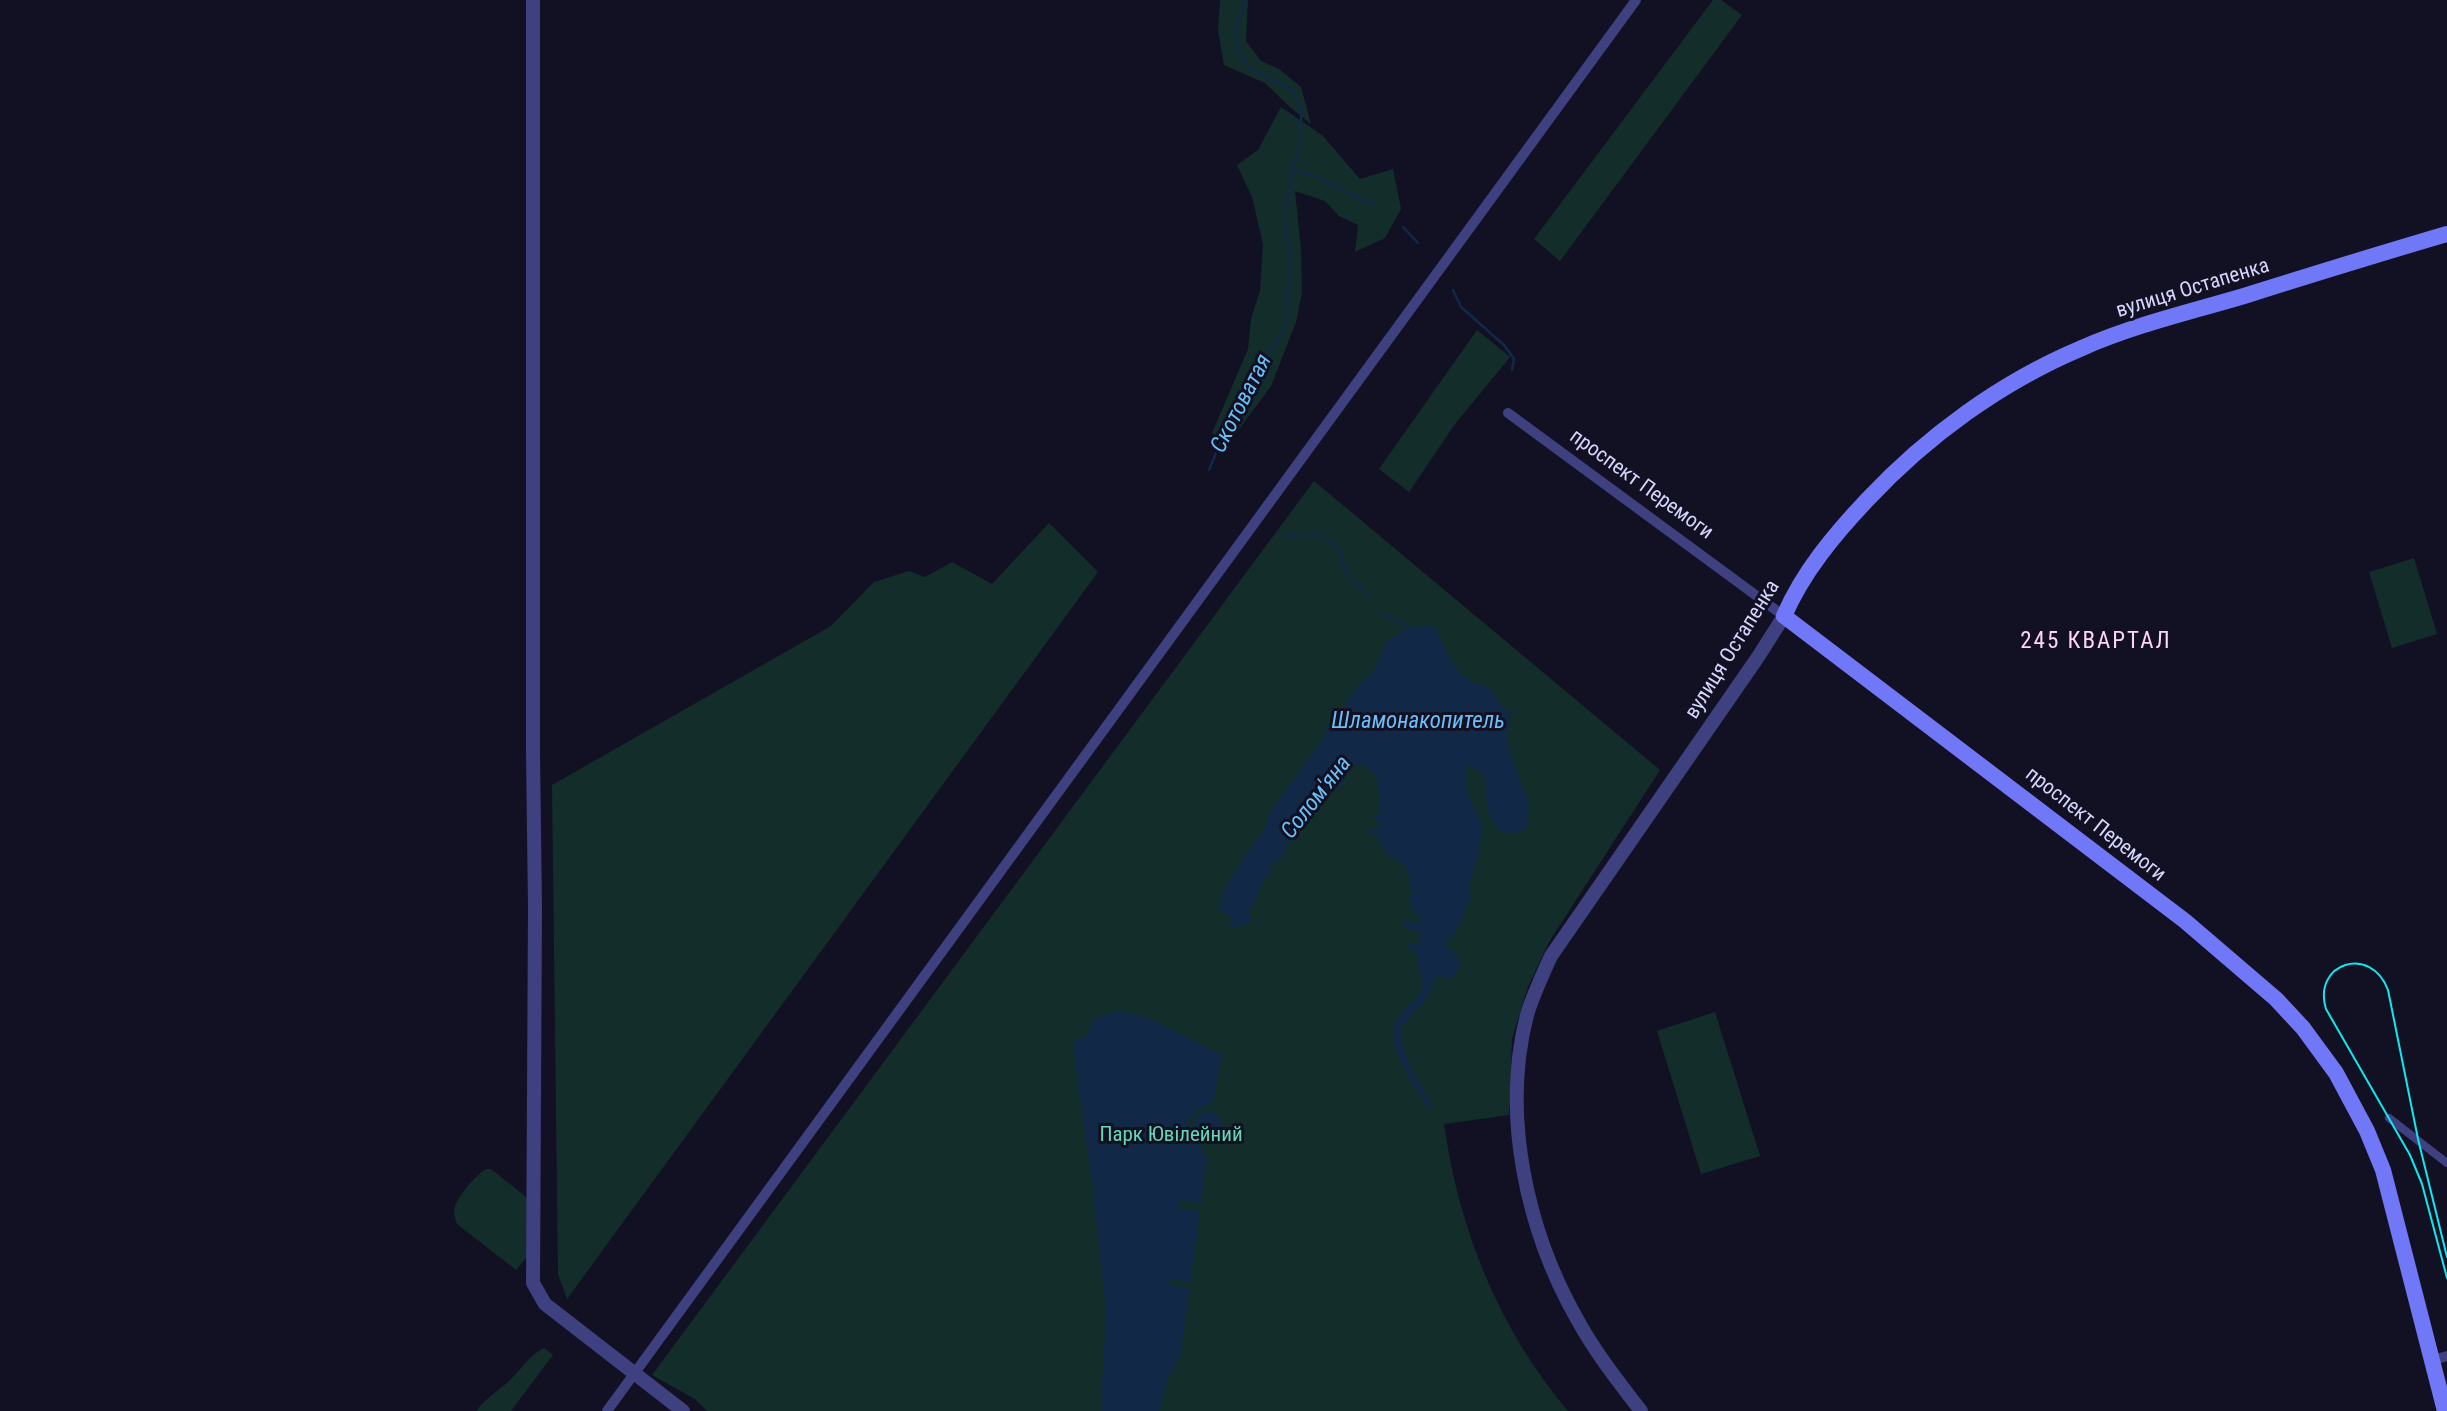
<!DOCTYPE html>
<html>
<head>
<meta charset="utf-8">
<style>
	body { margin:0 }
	canvas { display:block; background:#121023 }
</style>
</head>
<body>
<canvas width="2447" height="1411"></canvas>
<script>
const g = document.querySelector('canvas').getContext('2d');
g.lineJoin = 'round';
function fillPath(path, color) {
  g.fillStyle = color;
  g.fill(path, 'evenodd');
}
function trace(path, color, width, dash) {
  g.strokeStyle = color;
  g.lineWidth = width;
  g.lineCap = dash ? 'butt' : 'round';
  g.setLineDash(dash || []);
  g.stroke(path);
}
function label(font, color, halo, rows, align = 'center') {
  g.font = font + ' "Roboto Condensed",sans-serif';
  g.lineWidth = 6;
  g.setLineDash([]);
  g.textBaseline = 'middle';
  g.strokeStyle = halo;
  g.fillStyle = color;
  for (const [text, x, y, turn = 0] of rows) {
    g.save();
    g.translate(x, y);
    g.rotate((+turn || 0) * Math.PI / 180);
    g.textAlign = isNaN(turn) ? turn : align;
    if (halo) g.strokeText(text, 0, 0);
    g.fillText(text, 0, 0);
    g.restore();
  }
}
const green = new Path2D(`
	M1220 0H1248L1246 41 1261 61 1279 69 1301 87 1311 124 1291 108 1265 83 1224 65 1218 30Z
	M1713 0H1721L1742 15 1560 261 1534 239Z
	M1281 107 1322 135 1360 179 1393 169 1401 209 1385 238 1355 252 1358 225 1339 216 1325 201 1295 191 1301 249 1302 293 1296 322 1271 386 1226 447 1212 433 1248 349 1251 319 1260 291 1263 244 1252 197 1237 165 1258 150Z
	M1477 330 1510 357 1455 424 1409 492 1379 469Z
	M1314 481 1660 770 1549 942 1528 987 1512 1039 1509 1115 1444 1124C1459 1230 1499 1329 1568 1411H707L695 1399 652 1375Z
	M1049 523 1098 572 567 1299 558 1274 552 785 831 626 874 582 909 571 925 577 952 562 992 584Z
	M2414 558 2437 634 2392 648 2369 572Z
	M1715 1012 1760 1156 1701 1174 1657 1031Z
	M486 1169H491L530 1200 531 1252 516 1270 457 1224C455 1218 453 1212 455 1206 460 1194 475 1176 486 1169Z
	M544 1348 553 1355 511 1411H476C488 1396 497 1392 510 1380 522 1369 529 1355 544 1348Z`);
const water = new Path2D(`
	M1428 625 1435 627C1445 650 1457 684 1487 686L1492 693 1496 695 1504 710 1511 712 1507 735 1509 751 1529 802 1527 828 1516 834 1510 832 1504 833C1483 820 1488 799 1485 777L1470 765 1466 768C1462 788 1474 808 1483 825L1479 852 1469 888 1471 898C1461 912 1464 929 1447 939L1445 945 1455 953 1461 965 1451 979 1438 976 1423 1003 1400 1028C1401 1057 1418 1081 1433 1105L1430 1109C1417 1093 1391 1052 1393 1031 1394 1024 1398 1017 1403 1012 1409 1004 1421 998 1422 987 1423 980 1419 973 1418 966 1417 961 1419 957 1418 951L1409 949 1408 944 1420 945V932L1407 929 1401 921 1415 923 1420 921V915L1414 914 1412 909 1413 904 1408 902 1409 897 1413 895 1406 865C1389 859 1382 851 1378 833L1369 835V830L1378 829 1380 826 1379 822 1373 821 1380 812C1378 788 1382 762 1350 765L1344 773 1345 782 1342 786 1335 787 1334 792 1328 790 1315 802 1308 814 1311 819 1304 823 1297 836 1299 840 1292 839 1288 843 1280 860 1272 863 1270 868 1273 876 1266 875 1249 913 1252 922 1235 928 1230 925 1231 917 1229 913H1222L1219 908C1225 880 1252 847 1268 822V815L1322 740 1330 723 1339 719C1346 701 1358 681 1374 671 1377 659 1384 652 1386 642L1402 631Z
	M1118 1011C1149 1012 1193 1043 1222 1055L1214 1099C1209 1105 1201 1107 1195 1113 1178 1130 1204 1144 1207 1160L1201 1203 1180 1200 1179 1209 1200 1211 1190 1282 1170 1279 1169 1285 1190 1288 1180 1357 1167 1380 1160 1411H1101L1106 1311 1092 1182 1073 1046V1042L1086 1037 1094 1019Z
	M1194 1126a14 14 0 1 1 28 0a14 14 0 1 1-28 0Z`);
const stream = new Path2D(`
	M1293 170C1325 174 1347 197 1377 205
	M1403 227 1418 243
	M1453 290 1461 307 1504 345 1514 359 1512 370
	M1209 470 1223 436 1234 423 1259 363 1276 344 1286 325 1290 253 1284 216 1289 197 1292 170 1298 154 1301 130V112L1294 91 1250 68 1238 54 1236 29 1246 0
	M1285 536 1320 534 1339 548 1345 571 1370 598
	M1381 614 1412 628`);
const pedestrian = new Path2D(`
	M2389 1118 2447 1163`);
const minor = new Path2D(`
	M1508 413 1784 616
	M2433 1360 2447 1356
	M607 1411 1636 0`);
const tertiary = new Path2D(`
	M533 0V752L535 908 533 1283 545 1304 683 1411
	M1641 1411C1618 1381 1595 1352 1577 1319 1527 1231 1501 1115 1527 1015 1533 995 1542 976 1551 956L1758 657 1784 616`);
const secondary = new Path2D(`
	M2445 1411 2383 1170 2367 1131 2336 1073 2303 1028 2276 999 2185 921 1784 616C1803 572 1834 535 1867 500 1927 436 2001 382 2082 348 2134 325 2190 312 2244 296 2311 275 2379 254 2447 234`);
const tram = new Path2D(`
	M2447 1257 2418 1139 2388 990C2371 944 2312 963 2326 1009L2410 1155 2422 1184 2447 1278`);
const streetNames = [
	["вулиця Остапенка",2193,289,-17],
	["проспект Перемоги",1641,485,36],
	["вулиця Остапенка",1733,650,-58],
	["проспект Перемоги",2095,825,38]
];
const parkNames = [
	["Парк Ювілейний",1171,1136]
];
const waterNames = [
	["Скотоватая",1242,404,-63],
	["Шламонакопитель",1418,722],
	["Солом'яна",1317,798,-52]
];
const neighbourhoodNames = [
	["245 КВАРТАЛ",2096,642]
];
fillPath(green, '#132d2a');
fillPath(water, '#112946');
trace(stream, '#112946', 2.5);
trace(pedestrian, '#3e407f', 8);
trace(minor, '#3e407f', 10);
trace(tertiary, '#3e407f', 14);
trace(secondary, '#7178f7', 16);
trace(tram, '#0ee9ef', 2);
label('21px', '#d6d5fc', '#121023', streetNames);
label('21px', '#65d8b3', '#121023', parkNames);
label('italic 23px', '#69bff6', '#121023', waterNames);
g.letterSpacing = '2px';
label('23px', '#fdd6f1', '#121023', neighbourhoodNames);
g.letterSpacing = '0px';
</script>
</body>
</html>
